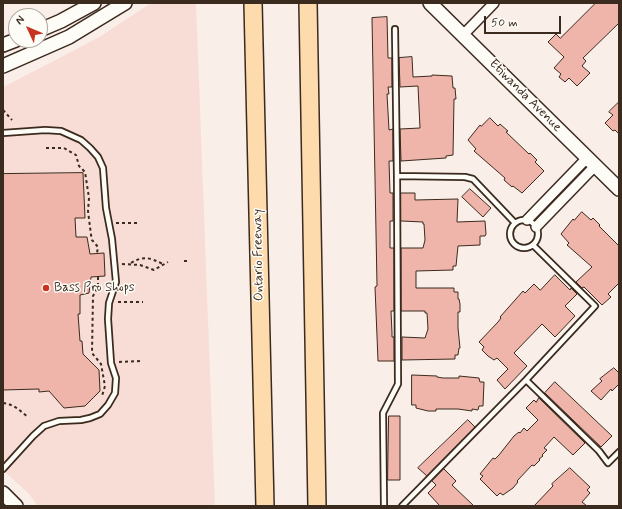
<!DOCTYPE html>
<html>
<head>
<meta charset="utf-8">
<style>
	body { margin:0 }
	#map { position:relative; width:622px; height:509px; overflow:hidden; background:#faeee8; font-family:Mynerve,sans-serif }
	canvas { display:block }
	.frame { position:absolute; inset:0; border:4px solid #3b2a1e; pointer-events:none }
	.north { position:absolute; left:8px; top:8px; width:40px; height:40px; box-sizing:border-box; background:#fdfcf7; border:1px solid #afa8a0; border-radius:50%; rotate:314deg; font-size:11px; font-weight:700; line-height:16px; text-align:center; color:#3b2a1e }
	.north::after { content:''; display:block; margin:auto; width:14px; height:18px; background:#c8321e; clip-path:polygon(50% 0,100% 100%,50% 72%,0 100%) }
	.scale { position:absolute; left:484px; top:16px; width:77px; height:18px; box-sizing:border-box; border:2px solid #3b2a1e; border-top:0; padding-left:5px; font-size:12px; line-height:14px; white-space:nowrap; color:#3b2a1e; -webkit-text-stroke:3px #fdfcf7; paint-order:stroke }
</style>
</head>
<body>
<div id="map">
<canvas width="622" height="509"></canvas>
<div class="frame"></div>
<div class="north">N</div>
<div class="scale">50 m</div>
</div>
<script>
const g = document.querySelector('canvas').getContext('2d');
g.lineJoin = 'round';
function fillPath(path, color) {
  g.fillStyle = color;
  g.fill(path, 'evenodd');
}
function trace(path, color, width, dash) {
  g.strokeStyle = color;
  g.lineWidth = width;
  g.lineCap = dash ? 'butt' : 'round';
  g.setLineDash(dash || []);
  g.stroke(path);
}
function label(font, color, halo, rows, align = 'center') {
  g.font = font + ' Mynerve,sans-serif';
  g.lineWidth = 3;
  g.setLineDash([]);
  g.textBaseline = 'middle';
  g.strokeStyle = halo;
  g.fillStyle = color;
  for (const [text, x, y, turn = 0] of rows) {
    g.save();
    g.translate(x, y);
    g.rotate((+turn || 0) * Math.PI / 180);
    g.textAlign = isNaN(turn) ? turn : align;
    if (halo) g.strokeText(text, 0, 0);
    g.fillText(text, 0, 0);
    g.restore();
  }
}
const built = new Path2D(`
	M151 3H196L215 506H38L29 494 3 470V87L52 62 101 36Z`);
const building = new Path2D(`
	M596 3H619V23L583 58 586 61 582 66 590 73 577 86 569 78 565 82 559 77 561 74 554 68 564 57 548 42 556 34 560 38Z
	M387 17 388 58H392V87H388L389 94H387L389 130 393 129V161H389L390 193H393V221H390V248H394V311H391L392 333V337H394V361H378L375 287 377 286 372 18Z
	M412 57 413 77 432 76V75L452 76 453 88H455L456 99H454L453 155 446 156V158L401 161 400 129 420 128 418 86 400 87 399 58Z
	M619 102V134L615 130 613 131 605 123 613 115 609 112Z
	M490 118 498 126 500 124 508 131 506 132 529 154 530 153 537 160 535 162 544 171 522 193 513 186 512 187 504 180 505 178 474 151 476 149 468 140 480 125 481 126Z
	M83 173 85 218H75L76 237H87L90 254 104 253 105 276 91 277 89 293 80 295V314H78L80 341H82L83 354 99 370 100 391 85 406 64 408 49 391 39 392V389L3 390V174Z
	M470 189 491 208 483 217 462 197Z
	M401 193H415V200L458 199 457 222 485 221 486 234 485 236H480V245L458 246 456 266H453V270L416 271V288H454V292H458V299H459L460 304V312H458V328L460 348H459L458 355H455V359L402 360V337L425 338 428 329 427 313H425V311H401V248H423L425 240 424 224H423V222L401 221Z
	M582 212 591 220 593 218 600 225 599 226 619 246V283L608 294 611 297 602 305 584 287 582 288 576 282 592 267 567 245 569 243 561 234 573 219 574 220Z
	M555 275 570 290 571 288 577 294 565 306 575 316 555 337 542 324 514 353 527 366 505 389 497 380 508 369 497 358 494 360 488 356 482 350 484 347 479 342 498 322 501 318 500 317 523 291 525 293 534 284 540 290Z
	M614 368 619 373V384L612 391 611 389 601 400 591 391 602 381 600 379Z
	M412 375 437 376V377L443 378H459V376L479 378 480 382H484L483 406H479L478 410 472 409V411L458 409H436V411H428L416 408V405H412Z
	M555 382 612 436 601 447 545 393Z
	M539 398 585 443 573 455 554 437 544 448 547 450 542 455 543 456 539 459 540 460 534 466 532 465 517 481 518 482 513 488 503 495 500 493 497 496 480 479 483 476 480 474 493 458 495 459 499 455 514 436 519 432 520 433 524 428 527 431 538 420 526 408 534 400 536 402Z
	M389 416H400V480H388Z
	M468 420 475 427 427 476 418 468Z
	M570 468 590 487 587 490 590 493 582 502 587 506H534L553 486 552 484Z
	M444 469 456 481 452 485 474 506H440L428 493 436 485 432 481Z`);
const path = new Path2D(`
	M3 100V104
	M3 110 12 120
	M46 148H64L76 155 79 166 85 172 89 198 88 211 91 235 92 240 98 247 97 253
	M116 223H137
	M184 261H189
	M131 263C144 255 150 258 163 264
	M122 264 140 265 154 270 168 262
	M98 277V287L93 296 92 353 101 364 105 386 102 396
	M118 302H143
	M119 362 141 361
	M3 403C14 404 20 411 28 417`);
const service = new Path2D(`
	M3 133 45 130 61 131 81 140 90 148 98 157 103 168 106 208 112 239 116 282 109 303 108 319 111 363 116 378 115 393 108 405 100 414 90 418 81 420 59 421 44 426 33 436 3 469
	M397 176 465 177 473 179 515 223
	M510 234a14 14 0 1 1 28 0a14 14 0 1 1-28 0Z
	M526 380 599 451 608 463 619 452
	M384 506 383 413 398 384 397 176 395 29
	M402 506 526 380 595 306 533 245`);
const minor = new Path2D(`
	M463 35 494 3
	M527 220 587 158
	M536 227 595 166`);
const secondary = new Path2D(`
	M430 3 619 189
	M40 30 61 21 94 3
	M3 45 16 40
	M3 66 69 37 125 3
	M3 493 16 506`);
const motorway = new Path2D(`
	M253 3 265 506
	M308 3 317 506`);
const markers = [
	[46,288,4,"#c8321e"]
];
const streetNames = [
	["Etiwanda Avenue",525,96,45],
	["Ontario Freeway",259,255,-91]
];
const poiNames = [
	["Bass Pro Shops",54,288]
];
fillPath(built, '#f7ddd5');
fillPath(building, '#efb5aa');
trace(building, '#3b2a1e', 1);
trace(service, '#3b2a1e', 8);
trace(minor, '#3b2a1e', 12);
trace(secondary, '#3b2a1e', 16);
trace(motorway, '#3b2a1e', 20);
trace(path, '#3b2a1e', 2, [3, 3]);
trace(service, '#fdfcf7', 4.5);
trace(minor, '#fdfcf7', 9);
trace(secondary, '#fdfcf7', 13);
trace(motorway, '#fedbac', 17);
for (const [x, y, r, color] of markers) {
  const dot = new Path2D();
  dot.arc(x, y, r, 0, 2 * Math.PI);
  g.fillStyle = color;
  g.fill(dot);
  trace(dot, '#fdfcf7', 1.5);
}
label('13px', '#3b2a1e', '#fdfcf7', streetNames);
label('13px', '#3b2a1e', '#fdfcf7', poiNames, 'left');
</script>
</body>
</html>
